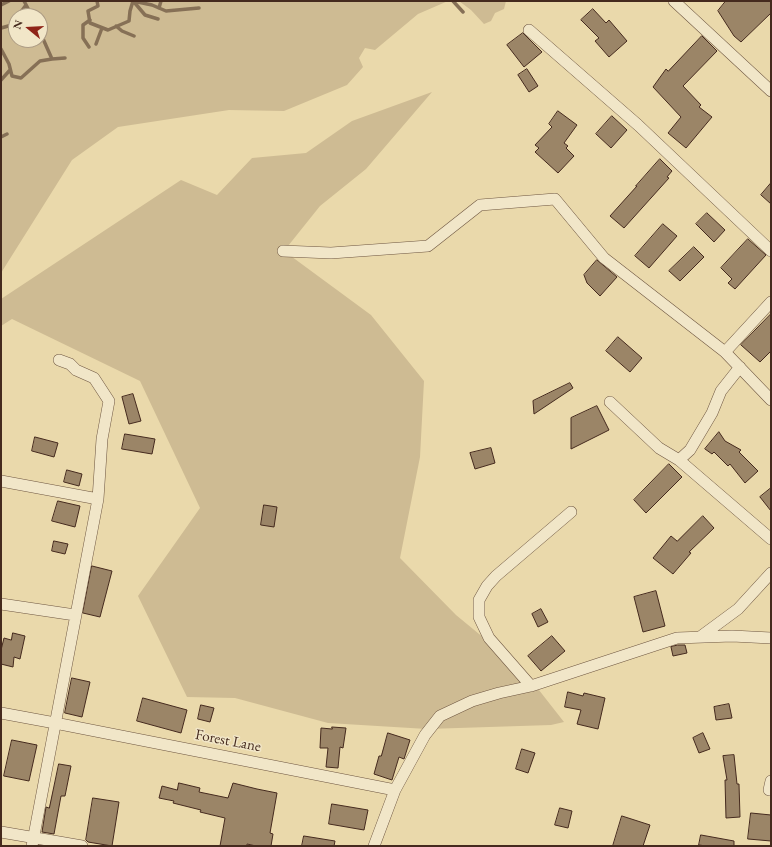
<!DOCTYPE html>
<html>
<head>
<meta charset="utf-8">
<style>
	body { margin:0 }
	#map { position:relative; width:772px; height:847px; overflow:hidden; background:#ead9ab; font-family:"EB Garamond",serif }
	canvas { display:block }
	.frame { position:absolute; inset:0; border:2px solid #452a1e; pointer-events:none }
	.north { position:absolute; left:8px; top:8px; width:40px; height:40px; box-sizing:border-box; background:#f1e6c8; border:1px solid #ac9b84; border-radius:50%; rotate:288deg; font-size:11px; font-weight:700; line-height:16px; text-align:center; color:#452a1e }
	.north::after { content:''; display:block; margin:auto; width:14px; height:18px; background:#8f2418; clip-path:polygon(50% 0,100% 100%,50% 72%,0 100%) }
</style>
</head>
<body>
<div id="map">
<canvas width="772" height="847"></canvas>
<div class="frame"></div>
<div class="north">N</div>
</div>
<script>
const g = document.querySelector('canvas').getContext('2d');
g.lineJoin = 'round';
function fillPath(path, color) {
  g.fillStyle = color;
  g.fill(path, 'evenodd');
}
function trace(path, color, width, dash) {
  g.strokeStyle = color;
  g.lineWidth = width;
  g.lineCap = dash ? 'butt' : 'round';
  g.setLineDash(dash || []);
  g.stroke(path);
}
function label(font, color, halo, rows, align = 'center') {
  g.font = font + ' "EB Garamond",serif';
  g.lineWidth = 3;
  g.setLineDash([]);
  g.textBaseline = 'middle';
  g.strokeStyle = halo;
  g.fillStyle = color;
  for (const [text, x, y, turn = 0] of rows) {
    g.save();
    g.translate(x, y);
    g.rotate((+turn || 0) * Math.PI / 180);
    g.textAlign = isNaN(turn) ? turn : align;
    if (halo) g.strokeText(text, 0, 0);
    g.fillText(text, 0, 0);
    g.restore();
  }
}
const green = new Path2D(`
	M1 1H448L418 14 375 50 365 48 359 58 363 67 347 85 284 111 229 110 118 127 72 160 1 273ZM16 16H40V40H16Z
	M459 1H506L504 9 495 13 491 21 484 24 471 10Z
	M432 92 366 169 320 206 284 251 371 315 424 381 420 457 400 558 456 615 524 671 564 722 551 725 427 729 328 723 235 698 187 697 138 596 200 508 140 381 12 319 1 326V299L181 180 217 195 252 158 306 153 352 121Z`);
const stream = new Path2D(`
	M24 1 32 16
	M97 1 98 6 88 11 90 23 108 30 129 21 130 11 133 1 152 5 166 11 199 8
	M453 1 463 12
	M134 2 145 15 158 19
	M1 5 9 1
	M159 8 161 1
	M18 16 26 5
	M116 26 122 31 134 36
	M1 28 12 25 16 19
	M40 32 52 59 65 58
	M96 44 102 28
	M89 47 83 38V25L90 20
	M1 49 9 64 12 76 21 78 40 61 52 59
	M1 80 10 70
	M1 137 7 134`);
const building = new Path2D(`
	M726 1H771V13L741 42 734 36 718 11Z
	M593 9 606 23 609 20 627 41 609 57 595 41 599 38 581 20Z
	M523 33 542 52 524 67 507 45Z
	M702 36 717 51 683 86 701 105 699 107 712 117 686 148 668 133 681 117 653 87 666 69 668 71Z
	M527 69 538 86 529 92 518 75Z
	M558 111 577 125 564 143 568 146 566 148 574 156 558 173 535 152 539 148 535 145 552 127 549 124Z
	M612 116 627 130 611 148 596 134Z
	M660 159 672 171 667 177 669 178 624 228 610 216 637 186H636Z
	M771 183V204L761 195Z
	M707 213 725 230 714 242 696 224Z
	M663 224 677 236 649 268 635 256Z
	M748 239 766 255 735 289 728 283 732 279 721 268Z
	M694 247 704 257 680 281 669 271Z
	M597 260 617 277 600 296 587 283 584 275Z
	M771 314V351L760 362 741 345Z
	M618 337 642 358 630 372 606 351Z
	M570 383 573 388 534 414 533 401Z
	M133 394 141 421 129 424 122 397Z
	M597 406 609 430 571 449V418Z
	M719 432 725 441 741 450 739 452 758 471 745 483 730 464 728 466 714 452 712 454 705 449Z
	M125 434 155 439 152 454 122 449Z
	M35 437 58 443 54 457 32 451Z
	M491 448 495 463 475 469 470 453Z
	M669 464 682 477 646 513 634 500Z
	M67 470 82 474 79 486 64 482Z
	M771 488V511L760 497Z
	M58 501 80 506 75 527 52 521Z
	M264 505 277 507 274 527 261 525Z
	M703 516 714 528 689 552 691 553 673 574 653 558 671 536 677 541Z
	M54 541 68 544 65 554 52 551Z
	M92 566 112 571 100 617 83 613Z
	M656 591 665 626 643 632 634 597Z
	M541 609 548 622 538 627 532 614Z
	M13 633 25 636 20 659 14 657 13 667 1 664V650L4 638 11 640Z
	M552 636 565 651 541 671 528 656Z
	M678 645H685L687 653 673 656 671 647Z
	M72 678 90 682 82 717 65 713Z
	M568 692 583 696 584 693 605 698 598 729 577 724 581 710 565 707Z
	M143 698 187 710 181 733 137 721Z
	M729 704 732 718 716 720 714 707Z
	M201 705 214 708 210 722 198 719Z
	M332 727 346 728 343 748 340 747 338 768 326 767 328 748H320L321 728 332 729Z
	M388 733 410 740 404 759 399 757 392 780 374 774 379 756H381Z
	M703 733 710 749 699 753 693 738Z
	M12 740 37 745 29 781 4 776Z
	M522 749 535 753 528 773 516 769Z
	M734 755 737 784H739L740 817 726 818 725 780H727L723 756Z
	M59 764 71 766 65 796H61L54 834 42 832 46 807 49 808Z
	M179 783 200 788 199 792 228 798 233 783 257 789 277 793 270 833 273 834 271 846H256L247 844V846H220L225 818 200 812 201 810 173 803 174 801 159 798 162 786 177 790Z
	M93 798 119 802 112 846 88 842 86 840Z
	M332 804 368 810 364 830 329 824Z
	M560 808 572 811 568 828 555 825Z
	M751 813 771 815V841L748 839Z
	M622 816 650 825 643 846H613Z
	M701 835 734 841V846H706L699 845Z
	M304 836 335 841 334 846H302Z`);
const minor = new Path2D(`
	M674 1 771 91
	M529 30 638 125 771 251
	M283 251 331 253 428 246 480 205 555 199 604 258 725 352
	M771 302 725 352 771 400
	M740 367 721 391 712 413 690 450 679 460 771 539
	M610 402 659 448 679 460
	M1 481 98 499
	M1 604 75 615
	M700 637 738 609 771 573
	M531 686 489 638 479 617V600L487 586 496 576 571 512
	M1 713 55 723 395 790
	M769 790 771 781
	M1 832 82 846
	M32 846 98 499 102 439 109 401 94 378 76 370 70 364 59 360
	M374 846 395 790 425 735 440 716 472 701 499 693 531 686 677 638 732 636 771 638`);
const streetNames = [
	["Forest Lane",228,741,11]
];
fillPath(green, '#cebb93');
trace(stream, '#867056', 3.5);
fillPath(building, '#9b8567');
trace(building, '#452a1e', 1);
trace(minor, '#6e5641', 12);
trace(minor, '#f1e6c8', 11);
label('15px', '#452a1e', '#f1e6c8', streetNames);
</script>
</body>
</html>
